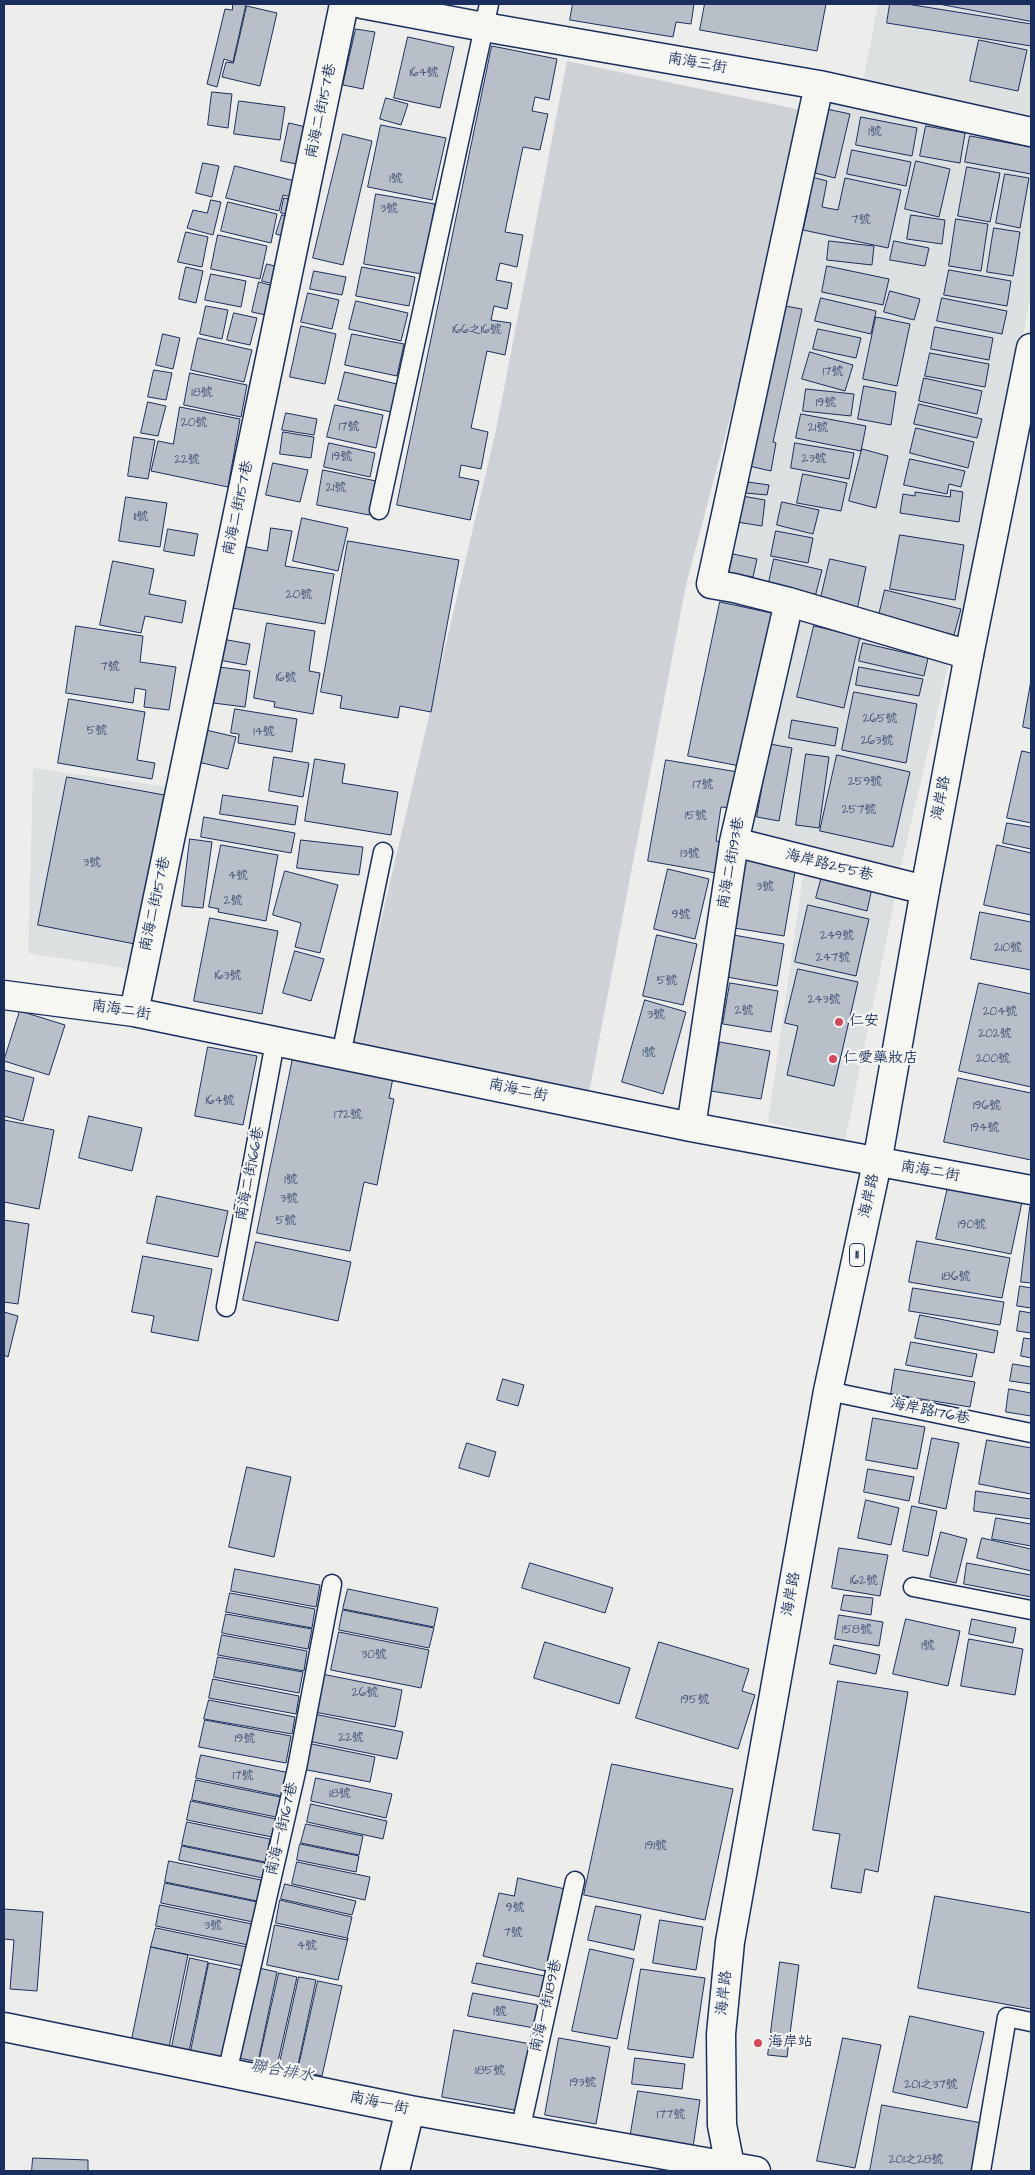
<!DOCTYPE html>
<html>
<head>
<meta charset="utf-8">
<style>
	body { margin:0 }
	#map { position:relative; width:1035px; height:2175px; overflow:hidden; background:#edeeec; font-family:"Architects Daughter",sans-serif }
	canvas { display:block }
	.frame { position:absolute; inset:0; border:5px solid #1b2f5e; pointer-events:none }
</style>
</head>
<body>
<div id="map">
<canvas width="1035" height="2175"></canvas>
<div class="frame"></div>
</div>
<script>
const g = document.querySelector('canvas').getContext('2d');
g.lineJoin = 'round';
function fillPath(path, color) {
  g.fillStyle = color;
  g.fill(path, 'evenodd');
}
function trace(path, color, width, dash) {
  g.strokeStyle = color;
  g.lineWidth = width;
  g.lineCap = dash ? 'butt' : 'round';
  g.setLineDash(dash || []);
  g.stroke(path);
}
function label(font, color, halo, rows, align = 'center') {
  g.font = font + ' "Architects Daughter","LXGW WenKai TC",sans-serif';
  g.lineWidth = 4.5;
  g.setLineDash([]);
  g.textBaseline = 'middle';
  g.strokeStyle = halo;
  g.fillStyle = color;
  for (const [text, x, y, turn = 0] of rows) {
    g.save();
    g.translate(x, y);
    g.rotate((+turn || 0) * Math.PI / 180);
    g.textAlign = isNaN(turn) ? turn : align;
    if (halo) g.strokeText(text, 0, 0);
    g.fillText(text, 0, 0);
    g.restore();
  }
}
const built = new Path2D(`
	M878 4H1031V115L863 81Z
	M821 94 1031 142V294L962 645 720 577Z
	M798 612 950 658 899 874 744 835Z
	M33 768 176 788 135 970 28 953Z
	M804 867 897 889 845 1141 768 1122Z`);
const green = new Path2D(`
	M567 61 811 112 686 585 589 1093 350 1053 496 430Z`);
const building = new Path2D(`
	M233 4H246L233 62 224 59 217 87 207 84 225 9 232 10Z
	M573 4H694L691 24 676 22 673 37 570 20Z
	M705 4H826L817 51 700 30Z
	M890 4H907L1031 24V46L887 23Z
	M939 4H1031V21Z
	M247 6 277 13 260 86 222 77 226 62 233 63Z
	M356 29 375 32 363 89 343 85Z
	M408 37 454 47 440 108 394 98Z
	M979 40 1027 50 1018 91 970 81Z
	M492 46 557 59 549 100 535 97 532 111 548 114 540 150 523 147 505 232 523 235 517 267 500 263 496 280 512 283 507 309 494 306 491 320 511 323 505 355 487 351 471 428 488 432 481 469 461 465 459 477 479 481 470 520 397 505Z
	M212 92 232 94 228 128 208 125Z
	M386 98 408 104 401 125 380 119Z
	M239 101 285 107 280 140 234 134Z
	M822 108 850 114 835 178 807 171Z
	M861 117 917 128 912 156 856 145Z
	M289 123 310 128 302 165 281 161Z
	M381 125 446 138 432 200 368 187Z
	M926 126 965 133 960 163 920 156Z
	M343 134 372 141 343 265 313 258Z
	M970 136 1031 147V174L965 162Z
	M852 150 911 162 906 186 847 174Z
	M916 161 950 169 939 217 905 209Z
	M203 163 219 166 212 197 196 193Z
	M235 166 299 182 295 198 283 195 279 211 226 198Z
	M967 167 1000 173 990 222 958 216Z
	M1005 174 1029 178 1020 228 996 223Z
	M808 176 827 181 822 207 838 210 845 178 901 190 888 248 803 230 809 203 803 202Z
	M376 194 435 204 422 274 364 264Z
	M284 198 295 200 292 215 281 213Z
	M211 200 221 202 213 235 187 228 193 210 207 213Z
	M228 202 277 214 271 243 221 231Z
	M282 215 292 218 286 237 276 234Z
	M911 215 945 220 942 244 907 239Z
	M956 219 988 224 981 271 949 266Z
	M994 228 1020 232 1013 276 987 272Z
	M186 232 208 237 202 267 178 262Z
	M218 235 267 246 260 279 211 269Z
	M829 241 874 246 872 265 827 260Z
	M894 241 929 248 925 266 890 260Z
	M267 264 282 268 277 285 262 281Z
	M827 266 889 279 883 305 822 292Z
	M186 267 203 271 196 303 179 299Z
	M362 267 415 277 409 306 356 296Z
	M949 270 1011 281 1007 306 944 295Z
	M314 271 346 277 342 295 310 289Z
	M211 274 246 281 241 307 205 300Z
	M259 282 277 287 270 316 252 312Z
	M890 291 920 299 914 320 884 312Z
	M308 293 339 300 332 329 301 322Z
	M821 298 876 311 871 334 815 321Z
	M942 298 1007 311 1002 334 937 321Z
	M356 301 408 313 401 341 349 329Z
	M206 306 228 310 222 339 200 334Z
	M785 306 802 309 773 442 776 443 771 471 749 466Z
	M234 313 257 318 250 345 227 340Z
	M876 317 910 324 897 386 863 379Z
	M301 326 336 334 325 384 290 377Z
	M935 327 993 338 989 360 931 349Z
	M818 329 861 338 856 358 813 349Z
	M163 334 180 338 173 369 156 365Z
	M352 334 404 344 397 376 345 365Z
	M198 338 252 350 244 382 191 370Z
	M810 352 853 365 845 391 802 379Z
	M930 353 989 364 985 387 925 376Z
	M154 370 172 373 166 400 148 397Z
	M345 372 397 384 391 412 338 400Z
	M190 373 247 385 241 417 184 405Z
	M924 378 982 391 977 414 919 401Z
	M864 386 896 392 891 425 858 419Z
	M806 389 854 394 851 416 803 411Z
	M148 402 166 406 158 436 141 433Z
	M919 404 982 419 977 438 914 424Z
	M335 405 383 415 376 448 327 437Z
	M180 407 240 419 228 487 151 471 158 441 173 444Z
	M286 413 317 419 314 435 282 430Z
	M801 414 866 426 861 451 796 438Z
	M916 428 974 442 968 468 910 453Z
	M283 432 314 437 311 458 280 454Z
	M134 437 155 440 148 479 128 476Z
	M329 443 375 453 370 477 324 467Z
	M795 443 854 453 849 479 791 468Z
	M862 449 888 456 876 508 849 501Z
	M910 459 965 471 961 487 949 484 947 494 904 485Z
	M273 463 308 470 300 502 266 495Z
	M323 470 376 481 369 515 317 505Z
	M803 474 847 483 841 511 797 503Z
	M748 482 769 485 767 495 746 493Z
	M951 490 963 492 959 522 900 513 903 494 915 496V492L950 497Z
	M742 496 765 500 762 526 737 522Z
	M126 497 167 503 160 547 119 541Z
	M782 502 819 510 813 534 777 525Z
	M302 518 348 528 338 571 293 561Z
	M271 528 292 531 285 566 334 574 325 624 232 608 242 546 267 551Z
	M168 529 198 534 194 556 164 551Z
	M776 531 813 538 808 563 771 556Z
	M900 535 964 545 955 600 890 589Z
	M348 541 459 560 431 712 400 706 398 718 340 708 342 696 321 692Z
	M733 554 757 559 753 577 729 573Z
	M774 559 822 570 815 597 768 587Z
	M830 559 866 567 857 610 820 602Z
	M113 561 154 569 149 594 186 601 182 623 145 616 141 633 100 625Z
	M885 590 961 609 954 635 879 615Z
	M720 602 776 614 745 767 688 756Z
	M267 623 315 631 309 671 320 673 313 714 274 707 275 702 254 698Z
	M76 626 143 636 140 662 176 667 169 710 144 707 146 690 135 688 133 703 66 693Z
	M814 626 860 637 844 708 797 697Z
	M222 639 250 644 246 665 219 660Z
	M863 643 928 658 924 676 859 661Z
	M219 667 250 671 245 707 213 703Z
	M859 667 923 679 919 696 856 685Z
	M1031 681V729L1023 727Z
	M854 692 917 704 906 763 842 750Z
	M69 699 145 712 137 760 155 763 152 779 58 763Z
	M235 709 297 719 292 752 238 743 239 734 231 733Z
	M792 720 838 728 835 746 789 738Z
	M206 730 236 737 228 769 198 762Z
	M770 744 792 748 779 821 757 817Z
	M1022 751 1031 753V823L1007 818Z
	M806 754 829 757 819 828 796 825Z
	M837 755 910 772 893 847 820 831Z
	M274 757 309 763 303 797 269 791Z
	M315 759 345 764 342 783 398 792 391 835 305 821Z
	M666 760 738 772 732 808 721 807 716 841 721 842 716 873 648 861Z
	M67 777 164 795 135 944 38 925Z
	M223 795 298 806 295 825 220 814Z
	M204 817 295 833 291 853 201 837Z
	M1007 823 1031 827V849L1003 843Z
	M190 839 212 842 203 908 182 906Z
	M301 840 363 847 359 875 297 868Z
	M221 845 278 855 266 921 218 912 219 909 209 907Z
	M997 845 1031 853V915L984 905Z
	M741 857 796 866 784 936 728 927Z
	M668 869 709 879 695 939 654 929Z
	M285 871 338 885 320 953 295 947 301 923 273 915Z
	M822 876 872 888 867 911 816 898Z
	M808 905 869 919 856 976 795 962Z
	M980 912 1031 922V970L971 959Z
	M210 918 278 931 262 1014 194 1001Z
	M728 934 784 944 777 986 721 976Z
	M657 935 697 944 683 1005 643 996Z
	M295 951 324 959 311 1001 283 993Z
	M798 969 858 982 834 1086 787 1075 798 1026 785 1023Z
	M730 983 778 991 771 1032 723 1024Z
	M979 983 1031 994V1087L959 1071Z
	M645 1000 686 1012 663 1094 622 1082Z
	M20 1011 65 1025 49 1075 4 1061Z
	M720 1042 770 1051 761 1099 711 1091Z
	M208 1047 257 1056 243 1125 195 1116Z
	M293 1058 393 1078 389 1098 394 1099 377 1185 364 1182 350 1251 257 1233Z
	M4 1070 34 1078 23 1121 4 1116Z
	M958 1078 1031 1093V1160L944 1142Z
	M89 1116 142 1128 132 1171 79 1158Z
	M4 1120 54 1130 39 1209 4 1202Z
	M948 1187 1022 1202 1011 1254 936 1239Z
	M157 1196 228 1211 218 1257 147 1243Z
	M1030 1207 1031 1208V1283L1021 1282Z
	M4 1220 29 1224 18 1304 4 1302Z
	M917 1241 1010 1258 1002 1298 909 1282Z
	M256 1242 351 1262 338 1321 243 1300Z
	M143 1256 212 1269 198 1341 151 1332 154 1316 132 1312Z
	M1020 1286 1031 1288V1308L1017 1306Z
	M913 1288 1004 1302 1000 1325 909 1311Z
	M1020 1311 1031 1313V1333L1017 1331Z
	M4 1312 18 1316 8 1357 4 1355Z
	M920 1315 998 1331 994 1353 915 1338Z
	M1024 1338 1031 1339V1358L1021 1356Z
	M911 1342 977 1354 972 1377 906 1365Z
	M1013 1364 1031 1367V1384L1010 1381Z
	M895 1369 975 1382 970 1407 891 1394Z
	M503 1379 524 1385 518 1406 497 1400Z
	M1009 1389 1031 1393V1416L1006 1412Z
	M873 1418 925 1427 917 1469 866 1460Z
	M932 1438 959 1443 946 1509 919 1503Z
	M987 1440 1031 1448V1494L979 1484Z
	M467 1443 496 1452 489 1477 459 1468Z
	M247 1467 291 1477 274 1557 229 1547Z
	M868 1469 914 1477 909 1501 864 1492Z
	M976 1491 1031 1499V1519L974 1511Z
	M866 1500 899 1508 891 1545 858 1538Z
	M912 1506 937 1511 928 1556 903 1551Z
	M996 1518 1031 1524V1546L992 1539Z
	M941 1532 967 1539 956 1583 930 1577Z
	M982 1538 1031 1549V1571L977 1558Z
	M839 1548 888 1555 880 1596 832 1588Z
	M530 1563 613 1588 605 1613 522 1588Z
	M967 1563 1031 1575V1597L964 1584Z
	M235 1569 320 1585 316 1607 231 1591Z
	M348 1589 438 1608 434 1627 343 1609Z
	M230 1593 315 1609 312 1628 226 1612Z
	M844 1595 873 1598 871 1615 841 1610Z
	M343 1610 434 1628 429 1648 339 1630Z
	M226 1614 312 1629 308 1649 222 1633Z
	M839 1615 883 1622 879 1646 835 1639Z
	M906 1619 960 1631 948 1686 893 1674Z
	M972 1619 1016 1628 1013 1643 969 1634Z
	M339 1632 429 1650 421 1688 331 1670Z
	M222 1635 307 1651 304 1671 218 1655Z
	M969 1639 1023 1649 1015 1695 961 1686Z
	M545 1642 630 1668 619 1704 534 1678Z
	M659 1642 749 1669 742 1691 755 1695 738 1749 636 1718Z
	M834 1645 880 1655 876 1674 830 1664Z
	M218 1657 303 1672 299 1693 214 1677Z
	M322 1674 402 1690 395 1727 314 1712Z
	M213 1679 299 1696 296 1714 209 1698Z
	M838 1681 908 1692 878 1872 865 1869 861 1893 831 1888 840 1834 813 1830Z
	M209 1700 295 1717 292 1734 204 1719Z
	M314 1714 403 1732 397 1759 308 1741Z
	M205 1720 291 1736 286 1763 199 1747Z
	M307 1743 375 1757 370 1782 302 1769Z
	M201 1755 290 1773 286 1797 196 1778Z
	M612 1764 733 1789 705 1920 584 1895Z
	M316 1778 392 1794 386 1818 311 1801Z
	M196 1780 285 1798 281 1818 192 1800Z
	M191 1801 281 1820 277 1838 187 1820Z
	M311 1804 387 1821 383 1839 307 1822Z
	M187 1822 270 1839 265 1862 182 1845Z
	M306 1824 363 1836 359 1855 301 1843Z
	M300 1844 359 1856 356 1872 297 1860Z
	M182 1846 265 1863 262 1878 179 1860Z
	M169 1861 261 1880 257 1901 165 1882Z
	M297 1862 370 1877 365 1900 292 1884Z
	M518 1878 565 1889 545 1971 483 1956 499 1893 514 1896Z
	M165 1883 257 1902 253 1922 161 1903Z
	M285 1884 356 1901 352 1915 281 1899Z
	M935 1896 1031 1913V2009L918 1988Z
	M280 1900 352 1917 347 1938 276 1923Z
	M160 1905 252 1924 248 1945 156 1926Z
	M596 1906 641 1915 634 1950 588 1940Z
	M4 1909 43 1912 37 1991 10 1989 14 1940 4 1939Z
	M660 1920 703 1927 696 1970 653 1963Z
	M275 1925 347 1940 348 1938 338 1980 267 1965Z
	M156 1928 247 1947 243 1966 151 1947Z
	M151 1947 188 1955 169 2047 132 2039Z
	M590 1949 634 1959 617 2039 572 2031Z
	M190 1958 208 1962 189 2051 172 2047Z
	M780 1962 799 1965 787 2057 768 2055Z
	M209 1963 242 1970 224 2058 191 2051Z
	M477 1963 545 1976 541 1997 472 1983Z
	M259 1968 277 1972 258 2062 239 2058Z
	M641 1969 705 1978 693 2058 628 2049Z
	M279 1973 297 1977 277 2066 259 2062Z
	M299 1977 316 1980 297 2070 279 2067Z
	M318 1981 342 1986 322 2076 298 2070Z
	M473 1993 539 2005 534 2028 468 2016Z
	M910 2016 984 2032 967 2108 893 2092Z
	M454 2030 531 2044 520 2111 442 2097Z
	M559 2038 610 2047 596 2124 545 2115Z
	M843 2038 881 2045 855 2168 817 2161Z
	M635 2058 685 2064 682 2089 632 2084Z
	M638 2091 700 2100 693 2147 630 2138Z
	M882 2105 982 2123 973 2171H870Z
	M33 2158 88 2160V2171H32Z`);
const service = new Path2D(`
	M379 510 489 4
	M341 1055 383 852
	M226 1307 275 1042
	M828 1391 1031 1433
	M913 1587 1031 1610
	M227 2073 297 1768 332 1584
	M520 2131 575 1881
	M981 2171 1007 2017 1031 2022`);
const minor = new Path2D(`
	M362 4 484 27 819 85 1031 132
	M819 85 711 584 734 588 789 602 969 655
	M734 842 925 890
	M4 995 134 1012 691 1127 1031 1190
	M134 1012 344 4
	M691 1127 734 842 789 602
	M4 2027 410 2110 756 2171
	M395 2171 410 2110`);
const primary = new Path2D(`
	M731 2171 722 2125 721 2034 730 1942 828 1391 877 1163 925 890 969 655 1031 348`);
const markers = [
	[839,1022,5,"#d1495b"],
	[833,1059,5,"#d1495b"],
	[758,2043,5,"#d1495b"]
];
const numberNames = [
	["164號",424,73],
	["1號",875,132],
	["1號",396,179],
	["3號",389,209],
	["7號",861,220],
	["166之16號",477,330],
	["17號",833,372],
	["18號",202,393],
	["19號",826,403],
	["20號",194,423],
	["17號",349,427],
	["21號",818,428],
	["19號",342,457],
	["23號",814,459],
	["22號",187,460],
	["21號",336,488],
	["11號",141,517],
	["20號",299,595],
	["7號",110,667],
	["16號",286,678],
	["265號",880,719],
	["5號",97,731],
	["14號",264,732],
	["263號",877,741],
	["259號",865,782],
	["17號",703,785],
	["257號",859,810],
	["15號",696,816],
	["13號",690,854],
	["3號",92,863],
	["4號",238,876],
	["3號",765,887],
	["2號",233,901],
	["9號",681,915],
	["249號",837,936],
	["210號",1008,948],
	["247號",833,958],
	["163號",228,976],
	["5號",667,981],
	["243號",824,1000],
	["2號",744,1011],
	["204號",1000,1012],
	["3號",656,1015],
	["202號",995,1034],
	["1號",649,1053],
	["200號",993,1059],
	["164號",220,1101],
	["196號",987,1106],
	["172號",348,1115],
	["194號",985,1128],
	["1號",291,1180],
	["3號",289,1199],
	["5號",286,1221],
	["190號",972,1225],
	["186號",956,1277],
	["162號",864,1581],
	["158號",857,1630],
	["1號",928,1646],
	["30號",374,1655],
	["26號",365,1693],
	["195號",695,1700],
	["22號",351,1738],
	["19號",245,1739],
	["17號",243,1776],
	["18號",340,1794],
	["191號",656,1846],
	["9號",515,1908],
	["3號",213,1926],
	["7號",513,1933],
	["4號",307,1946],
	["1號",500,2012],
	["185號",490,2071],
	["193號",583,2083],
	["201之37號",931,2085],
	["177號",671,2115],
	["201之28號",916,2160]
];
const shields = [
	[857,1255,15]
];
const shieldNames = [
	["11",857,1255]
];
const streetNames = [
	["南海三街",697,64,10],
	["南海二街157巷",322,111,-78],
	["南海二街157巷",239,508,-78],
	["海岸路",942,798,-79],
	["南海二街193巷",732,863,-80],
	["海岸路255巷",829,866,14],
	["南海二街157巷",156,904,-78],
	["南海二街",121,1011,9],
	["南海二街",518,1091,12],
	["南海二街",930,1172,10],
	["南海二街166巷",251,1174,-79],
	["海岸路",870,1196,-78],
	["海岸路176巷",930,1412,12],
	["海岸路",792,1594,-80],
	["南海一街167巷",283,1829,-77],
	["海岸路",725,1993,-84],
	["南海一街189巷",547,2006,-77],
	["南海一街",379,2104,12]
];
const poiNames = [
	["仁安",849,1022],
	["仁愛藥妝店",843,1059],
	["海岸站",768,2043]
];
const waterNames = [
	["聯合排水",282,2072,10]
];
fillPath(built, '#dde0e1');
fillPath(green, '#ced2d7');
fillPath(building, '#b9bfc8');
trace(building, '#1b2f5e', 1);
trace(service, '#1b2f5e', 21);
trace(minor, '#1b2f5e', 31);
trace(primary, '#1b2f5e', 31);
trace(service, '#f6f6f2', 18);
trace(minor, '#f6f6f2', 28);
trace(primary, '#f6f6f2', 28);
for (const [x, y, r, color] of markers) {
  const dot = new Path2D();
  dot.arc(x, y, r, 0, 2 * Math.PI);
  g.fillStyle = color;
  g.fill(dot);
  trace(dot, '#f6f6f2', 2);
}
label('12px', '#425378', null, numberNames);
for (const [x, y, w] of shields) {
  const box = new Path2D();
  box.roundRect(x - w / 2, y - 11.5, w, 23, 4);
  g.fillStyle = '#f6f6f2';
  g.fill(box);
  trace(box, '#1b2f5e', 1);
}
label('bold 14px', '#1b2f5e', null, shieldNames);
label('15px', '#1b2f5e', '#f6f6f2', streetNames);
label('15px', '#1b2f5e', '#f6f6f2', poiNames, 'left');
label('italic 16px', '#44547a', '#f6f6f2', waterNames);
</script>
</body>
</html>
